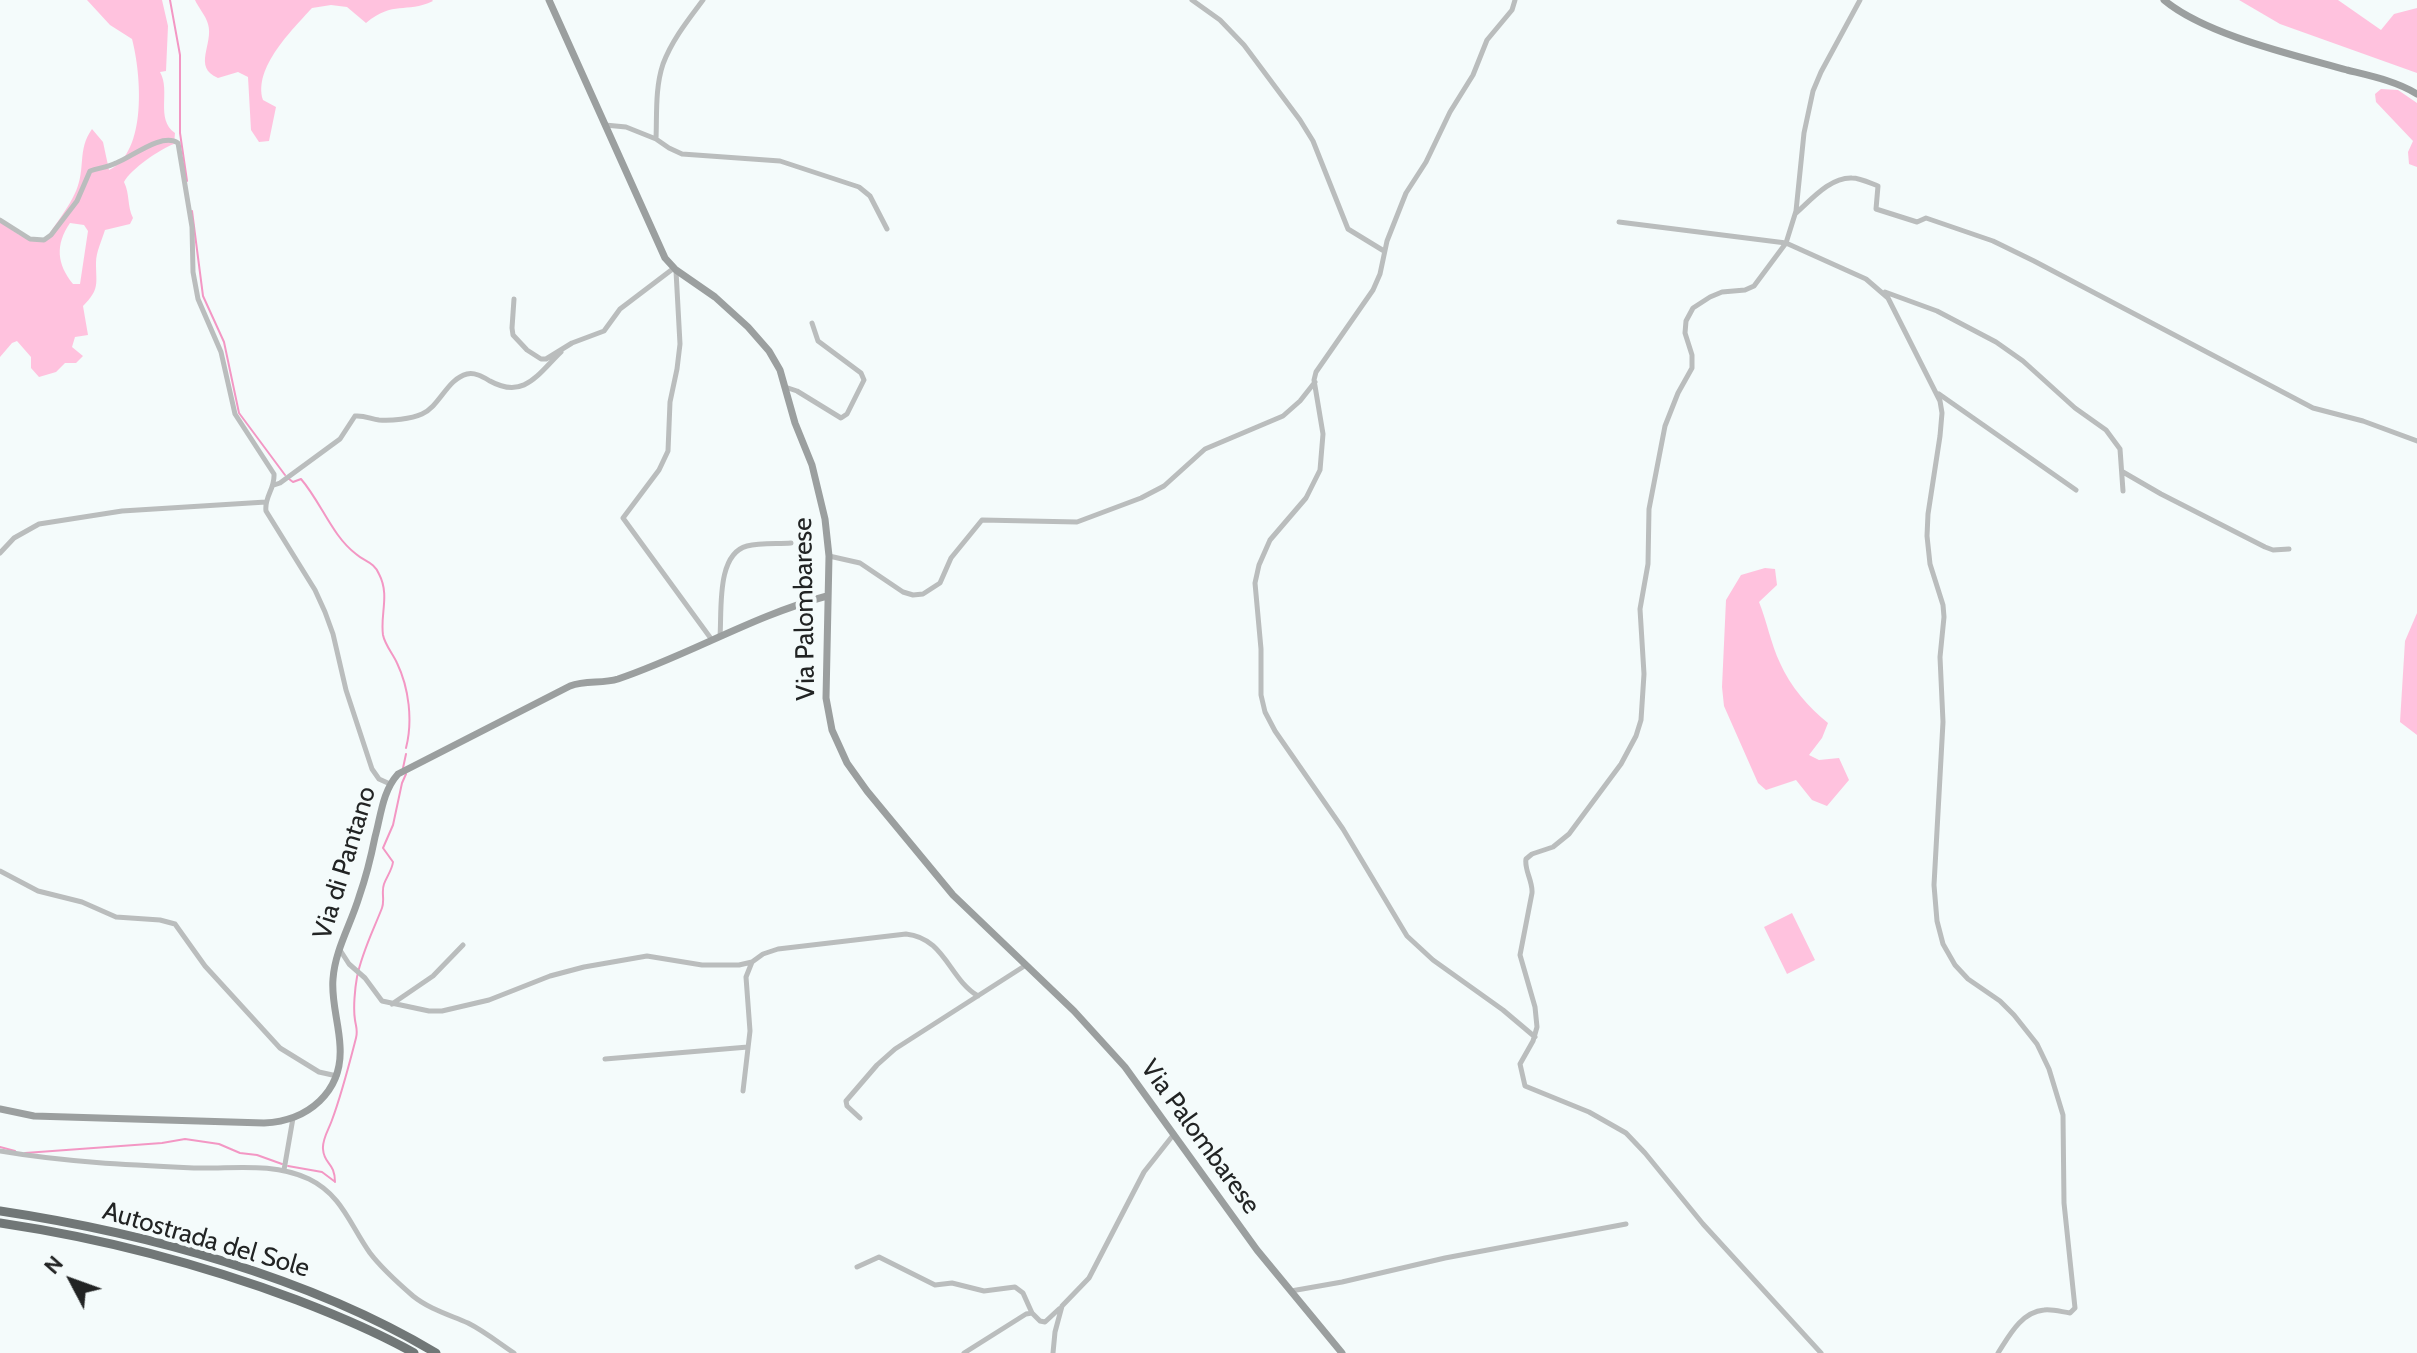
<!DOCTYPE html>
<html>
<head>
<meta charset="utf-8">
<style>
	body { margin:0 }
	#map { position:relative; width:2417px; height:1353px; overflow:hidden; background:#f4fbfb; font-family:Cabin,sans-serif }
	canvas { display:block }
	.north { position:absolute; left:32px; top:1241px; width:80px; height:80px; -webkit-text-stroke:6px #f4fbfb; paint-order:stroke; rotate:311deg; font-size:22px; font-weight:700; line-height:32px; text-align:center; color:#222424 }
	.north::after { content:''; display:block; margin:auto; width:28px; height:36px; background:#222424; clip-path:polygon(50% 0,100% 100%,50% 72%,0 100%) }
</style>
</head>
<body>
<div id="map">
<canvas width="2417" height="1353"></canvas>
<div class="north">N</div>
</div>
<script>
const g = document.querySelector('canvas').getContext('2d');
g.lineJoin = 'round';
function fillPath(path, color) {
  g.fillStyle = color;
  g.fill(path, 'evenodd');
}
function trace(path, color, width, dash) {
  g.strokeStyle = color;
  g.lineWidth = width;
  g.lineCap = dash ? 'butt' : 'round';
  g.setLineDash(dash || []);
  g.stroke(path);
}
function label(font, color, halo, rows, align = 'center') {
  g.font = font + ' Cabin,sans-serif';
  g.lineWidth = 8;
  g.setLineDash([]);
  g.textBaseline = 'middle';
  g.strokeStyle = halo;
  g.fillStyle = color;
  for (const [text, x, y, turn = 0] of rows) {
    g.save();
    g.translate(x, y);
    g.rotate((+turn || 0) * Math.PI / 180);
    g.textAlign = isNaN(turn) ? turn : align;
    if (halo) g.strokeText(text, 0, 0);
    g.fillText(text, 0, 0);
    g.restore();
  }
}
const green = new Path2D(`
	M87 0H162L168 26 166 71 160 72C171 91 155 119 175 133L174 144C160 149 131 169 124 182 130 194 127 206 133 218L130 224 105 230C102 240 96 252 96 263 96 284 100 289 83 306L88 335 75 337 72 347 83 356 76 363H65L56 372 39 377 31 368V357L17 341 12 343 0 357V222C13 230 29 245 45 241 54 225 69 208 76 191 86 168 77 150 92 129L103 142 109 170C148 152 141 73 132 39L110 25ZM70 223 84 225 88 231 80 284H73C57 264 55 245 70 223Z
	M195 0H432L433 1C405 14 394 0 366 23L347 7 331 5 312 8C292 30 253 68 263 100L276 107 269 141 259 142 251 130 248 77 238 72 218 78C192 67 214 44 208 24 206 16 198 7 195 0Z
	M2239 0H2338L2381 30 2394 14 2417 8V73L2280 24Z
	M2381 89 2398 90 2417 103V167L2409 164 2408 152 2413 141 2376 102 2375 94Z
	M1765 568 1775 569 1777 585 1759 602C1767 622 1771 644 1780 663 1790 686 1809 708 1828 723L1822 738 1809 755 1819 760 1839 758 1849 780 1827 806 1812 800 1796 780 1766 790 1758 783 1724 706 1722 687 1726 600 1741 575Z
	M2417 613V735L2400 722 2405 641Z
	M1792 913 1815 960 1787 974 1764 927Z`);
const stream = new Path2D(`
	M170 0 180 55V133L187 181
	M192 211 203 296 224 342 239 413 285 475
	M289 479 293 482 301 479C321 502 332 536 356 554 365 562 374 562 379 574 390 595 380 614 383 635 385 645 393 654 397 663 409 688 413 721 406 748
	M403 768 406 754
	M0 1147 15 1151
	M25 1153 162 1143 185 1139 219 1144 240 1153 257 1155 282 1164
	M288 1166 322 1172 334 1181
	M335 1182C335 1162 324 1165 323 1149 322 1139 329 1129 332 1120 342 1093 349 1065 356 1038 358 1030 356 1027 355 1020 353 1008 355 988 357 977 362 952 373 931 382 908 385 900 381 892 384 884 387 876 392 870 393 862L383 848 393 825 402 783 406 774`);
const street = new Path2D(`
	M1192 0 1220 20 1244 45 1300 120 1313 141 1348 229 1384 251
	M1515 0 1512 10 1487 40 1473 75 1450 112 1426 162 1406 193 1387 241 1380 274 1373 290 1316 372 1314 380 1323 434 1320 470 1306 498 1270 540 1259 565 1255 583 1261 649V695L1265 712 1275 731 1343 829 1407 936 1433 960 1503 1010 1535 1037
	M605 125 626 127 656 139C657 114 655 88 663 64 672 40 688 20 703 0
	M656 139 669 148 682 154 780 161 859 187 870 196 887 229
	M1796 213C1811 200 1830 177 1852 178 1860 178 1870 183 1878 186L1876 209 1917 222 1926 218 1993 241 2034 261 2313 408 2363 421 2417 441
	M0 220 30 239 44 240 51 235 77 201 90 171C99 168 108 167 116 163 132 157 162 132 178 143L192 227 193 272 198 299 221 352 235 414 274 474C275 489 264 497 266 511L315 590 325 612 333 634 346 690 372 769 379 779 390 784
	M1619 222 1786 243 1866 279 1888 298 1940 401 1942 413 1940 436 1928 514 1927 536 1930 564 1943 605 1944 617 1940 657 1943 722 1934 885 1937 921 1943 944 1955 965 1968 979 2000 1001 2014 1015 2037 1044 2049 1069 2063 1115 2064 1203 2075 1308 2070 1313C2062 1312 2053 1309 2044 1310 2021 1312 2009 1336 1998 1353
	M676 271 680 344 677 369 670 402 668 451 659 470 623 518 712 640
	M1885 292 1937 311 1996 342 2023 361 2075 408 2106 430 2120 449 2123 491
	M514 299 512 328 513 335 527 350 541 359H546L572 343 604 331 620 309 674 268
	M785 387 797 391 841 418 847 414 864 380 861 373 818 341 812 323
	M1939 394 2076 490
	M2123 472 2161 494 2265 547 2273 550 2289 549
	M274 485 280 483 340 439 355 416C364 415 371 419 379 420 391 421 411 419 422 414 440 406 447 379 467 374 475 372 483 377 490 381 524 400 538 374 561 352
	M0 553 14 538 39 524 122 511 266 502
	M829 556 860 563 903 592 913 595 923 594 940 583 951 558 982 520 1077 522 1141 498 1164 486 1205 449 1283 416 1300 401 1315 382
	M720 636C722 611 716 554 747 546 760 543 777 544 791 543
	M0 871 38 891 82 902 116 917 160 920 175 924 205 966 280 1048 319 1072 337 1076
	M340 950 349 964 365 978 382 1001 429 1011H442L489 1000 550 976 584 967 647 956 702 965H739L752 962 763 954 778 949 906 934C945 938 949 979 978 996
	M392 1004 433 976 463 945
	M605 1059 748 1047
	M743 1091 750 1031 746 977 752 962
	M860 1118 847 1106 846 1101 877 1065 895 1049 1026 965
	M0 1151C64 1162 130 1165 195 1168 234 1169 272 1162 309 1179 342 1195 350 1225 370 1253 382 1269 398 1283 413 1296 429 1309 450 1315 468 1323 484 1331 499 1343 514 1353
	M284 1170 293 1118
	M857 1267 879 1257 935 1285 952 1283 984 1291 1015 1287 1023 1293 1032 1313
	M1291 1291 1342 1282 1445 1258 1626 1224
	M964 1353 1026 1314 1032 1313 1040 1321 1045 1322 1059 1309
	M1053 1353 1055 1332 1062 1306 1089 1278 1144 1172 1174 1134
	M1821 1353 1703 1224 1645 1153 1626 1133 1589 1112 1525 1086 1520 1064 1533 1041 1537 1027 1535 1007 1520 955 1532 893C1533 881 1524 870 1526 859L1532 854 1553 847 1569 834 1621 764 1636 736 1641 720 1644 674 1640 609 1648 564 1649 509 1665 426 1678 393 1692 368V355L1685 333 1686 321 1693 308 1710 297 1722 292 1745 290 1754 286 1786 243 1796 211 1804 133 1813 91 1821 72 1860 0`);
const secondary = new Path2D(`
	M549 0 665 258 676 270 715 297 748 327 769 351 780 370 795 423 812 465 825 519 829 556 826 698 832 730 847 763 867 791 953 895 1074 1011 1125 1067 1257 1250 1342 1353
	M2164 0C2206 35 2294 55 2347 70 2371 76 2396 81 2417 94
	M0 1109 34 1116 264 1123C308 1121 343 1092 340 1046 339 1023 331 1001 333 979 335 950 351 924 359 897 366 877 371 857 375 837 381 816 382 792 398 774L570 686C586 680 602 684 618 679 689 655 755 615 827 596`);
const highway = new Path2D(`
	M0 1211C146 1233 309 1277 436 1353
	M0 1223C101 1238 201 1264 297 1300 336 1315 377 1332 414 1353`);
const streetNames = [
	["Via Palombarese",805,609,-91],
	["Via di Pantano",345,863,-73],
	["Via Palombarese",1200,1137,54],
	["Autostrada del Sole",206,1240,16]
];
fillPath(green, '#ffc2de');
trace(stream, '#f397c4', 2);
trace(street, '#babdbd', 5);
trace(secondary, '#9b9f9f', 7);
trace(highway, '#717777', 9);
label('26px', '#222424', '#f4fbfb', streetNames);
</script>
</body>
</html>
